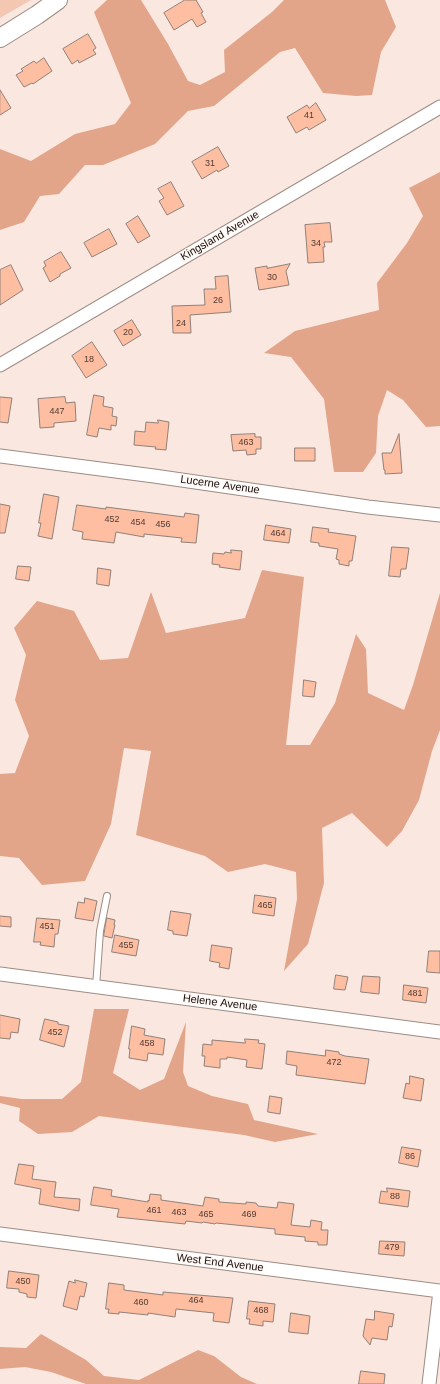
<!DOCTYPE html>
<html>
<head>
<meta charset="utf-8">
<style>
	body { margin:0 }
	canvas { display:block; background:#fae7df }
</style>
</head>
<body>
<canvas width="440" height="1384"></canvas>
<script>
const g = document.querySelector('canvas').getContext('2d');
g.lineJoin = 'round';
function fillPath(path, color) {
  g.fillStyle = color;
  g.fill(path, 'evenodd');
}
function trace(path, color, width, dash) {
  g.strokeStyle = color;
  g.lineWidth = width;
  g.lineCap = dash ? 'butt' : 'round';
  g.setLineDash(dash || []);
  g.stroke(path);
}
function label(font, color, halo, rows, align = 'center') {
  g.font = font + ' Helvetica,sans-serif';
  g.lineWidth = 3;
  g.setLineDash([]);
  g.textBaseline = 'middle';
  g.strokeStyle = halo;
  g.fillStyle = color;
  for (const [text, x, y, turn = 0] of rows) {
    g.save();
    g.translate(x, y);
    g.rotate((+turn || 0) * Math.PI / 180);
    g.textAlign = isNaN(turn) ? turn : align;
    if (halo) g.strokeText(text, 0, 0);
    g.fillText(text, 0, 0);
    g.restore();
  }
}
const green = new Path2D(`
	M0 0H31L0 18Z`);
const forest = new Path2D(`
	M107 0H141L168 44 188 81 200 85 225 72 224 50 272 12 284 0H385L396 27 381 52 372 95 356 96 323 93 295 48 280 52 214 106 188 111 155 144 103 165H85L59 194 40 196 24 222 0 230V149L31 161 75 134 115 124 131 103 94 12Z
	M440 172V426L426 427 403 400 387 390 378 416 376 453 363 472H334L324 399 291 357 264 353 295 331 379 310 377 283 407 243 423 216 409 188Z
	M262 570 304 577 286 745H310L335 703 356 634 366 649 368 693 404 710 413 685 440 593V730L432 751 419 800 402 831 387 847 352 813 322 828 324 883 308 944 284 971 297 899 296 872 265 864 228 872 205 856 136 835 151 751 124 748 111 824 85 881 42 885 19 858 0 856V774L15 773 29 736 15 700 26 655 14 628 37 601 74 611 100 660 128 658 151 592 166 633 245 618Z
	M94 1009H129L113 1073 140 1090 164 1079 186 1022 183 1072 188 1086 212 1096 248 1104 254 1120 318 1134 275 1142 244 1135 99 1116 72 1132 38 1134 19 1121 20 1108 0 1103V1096L22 1099H62L81 1082Z
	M41 1334 86 1360 104 1376 139 1380 198 1350 214 1356 241 1377 257 1384H86L51 1372 25 1367 0 1369V1347L26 1348Z`);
const building = new Path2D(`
	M185 0H196L203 12 201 13 206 22 197 27 192 19 174 30 164 13Z
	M88 34 96 48 93 50 96 54 79 63 78 60 72 64 63 49Z
	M44 58 52 71 33 84 32 83 24 87 16 75 23 71 21 69 34 61 36 63Z
	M0 90 11 108 0 115Z
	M316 103 326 120 309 130 307 127 296 133 287 117 307 105 309 108Z
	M218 147 229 166 218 172 217 170 202 179 192 162Z
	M171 182 184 206 167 215 159 201 164 198 158 189Z
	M138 216 150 236 138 243 126 224Z
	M330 223 332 242H324L325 247H323L324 262 308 263 305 225Z
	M109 229 117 244 92 257 84 243Z
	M61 252 71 268 60 274V276L50 282 43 268 46 266 44 262Z
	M290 264 286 271 289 285 259 290 255 268 267 266V268Z
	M11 265 23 290 0 305V270Z
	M228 276 231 312 190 315 191 333H173L172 306 205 305 204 289H216L215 277Z
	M132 320 141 335 123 346 114 331Z
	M92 342 107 365 86 378 72 356Z
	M94 395 104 397 103 406 113 408 112 416 117 417 116 426 111 425V430L99 428 97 437 87 435Z
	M0 397 12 398 8 423 0 422Z
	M65 397 66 403 75 402 76 421 54 423V427L40 428 38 399Z
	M158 420 169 422 166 450 155 449 156 447 134 445 135 431 145 432 146 422 158 423Z
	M255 434V437H261V449H256V454L247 455 246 450 233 451 231 435Z
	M399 434 402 473 385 474V470H384L382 453H391Z
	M295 448H315V461H295Z
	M44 494 59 497 52 539 38 536 41 523H39Z
	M0 504 10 506 5 533H0Z
	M77 505 106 509V507L184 517 185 513 199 515 196 543 181 542 182 538 144 534V537L116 532 114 543 82 539 83 532 73 530Z
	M266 525 291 529 289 543 264 540Z
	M313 527 329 529 328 532 356 536 352 561H349V566L339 564V560L336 559 338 549 319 546V543L311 542Z
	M392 547 409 548 406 569H401L400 577 389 576Z
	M231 550 242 551 240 570 219 567 220 565 212 564 213 553 224 554 225 552 231 553Z
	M18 566 31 567 29 581 16 579Z
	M98 568 111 570 109 586 97 584Z
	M304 680 316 682 314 697 303 696Z
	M255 895 276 898 274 916 253 913Z
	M85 898 97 901 93 921 75 918 78 902 84 903Z
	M171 911 191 914 187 936 173 934V931L168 930Z
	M0 916 11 917V927L0 926Z
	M37 918 60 920 58 934H55L54 947 40 945 41 942H34Z
	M107 918 115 920 114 925H115L112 938 104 936Z
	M115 935 139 940 136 956 112 952Z
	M212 945 232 948 229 969 219 967 220 963 210 961Z
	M429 951H440V973L427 972Z
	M336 975 348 977 345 990 334 989Z
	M363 976 380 977 379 994 361 992Z
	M404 985 428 988 426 1003 403 1000Z
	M0 1015 20 1019 18 1033 11 1032 10 1039 0 1038Z
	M45 1019 58 1022V1024L69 1026 64 1047 40 1040Z
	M132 1026 145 1029 144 1035 165 1039 163 1055 148 1053 147 1061 129 1058 130 1049H129Z
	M245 1039 259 1040 258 1043 265 1044 262 1069 246 1067 247 1060 227 1057V1059H220V1068L204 1066 205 1056H202L203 1044 212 1045V1040L245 1043Z
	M326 1050 339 1052V1054L345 1056 369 1059 365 1084 296 1075 297 1066 286 1064 287 1051 325 1056Z
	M410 1076 424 1079 421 1101 403 1098 406 1083 409 1084Z
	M270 1096 282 1098 280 1114 268 1112Z
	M402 1147 421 1150 418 1167 399 1163Z
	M19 1164 34 1166 32 1179 56 1182 54 1197 80 1199 79 1211 39 1204 41 1189 15 1184Z
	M94 1187 112 1190 111 1196 148 1202V1200L149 1201 150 1194 161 1195V1200L203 1206 205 1197 219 1199V1202L246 1204V1202L256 1203 258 1206 277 1208 278 1202 294 1204 291 1225 310 1227 311 1220 322 1222 321 1230H328L327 1245H318V1242L305 1241V1237L275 1234V1229L216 1223 215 1224 203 1222 202 1223 186 1221 185 1224 117 1217 119 1209 91 1205Z
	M387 1188 410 1191 408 1207 379 1203 381 1191 387 1192Z
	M380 1241 405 1242 404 1256 379 1254Z
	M9 1271 39 1275 36 1298 27 1297V1294L19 1292V1289L7 1288Z
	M75 1280 87 1283 84 1297 80 1296 77 1310 63 1306 69 1281 75 1283Z
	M109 1283 124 1285V1290L163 1295V1292L233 1298 229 1323 213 1321 214 1313 176 1309 175 1317 148 1313V1315L119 1312V1314L108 1313 109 1309H106Z
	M249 1301 275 1304 273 1322 263 1321V1326L249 1324 250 1319H247Z
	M375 1311 394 1314 392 1327 389 1326 387 1340 372 1338 370 1345 363 1336 366 1319 374 1320Z
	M291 1313 310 1316 308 1334 289 1332Z
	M361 1371 385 1374 384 1384H359Z`);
const lane = new Path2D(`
	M96 987 100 931 107 896`);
const street = new Path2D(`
	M0 365 440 107
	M0 456 154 476 368 507 440 515
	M0 974 440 1032
	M0 1234 440 1291
	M429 1384 440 1291`);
const secondary = new Path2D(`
	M0 38 37 15 58 0`);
const numberNames = [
	["41",309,116],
	["31",210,164],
	["34",316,244],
	["30",272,278],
	["26",218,301],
	["24",181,324],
	["20",128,333],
	["18",89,360],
	["447",57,412],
	["463",246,443],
	["452",112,520],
	["454",138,523],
	["456",163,525],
	["464",278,534],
	["465",265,906],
	["451",47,927],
	["455",126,946],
	["481",415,994],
	["452",55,1033],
	["458",147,1044],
	["472",334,1063],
	["86",410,1157],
	["88",395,1197],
	["461",154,1211],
	["463",179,1213],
	["465",206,1215],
	["469",249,1215],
	["479",392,1248],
	["450",23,1282],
	["464",196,1301],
	["460",141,1303],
	["468",261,1311]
];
const streetNames = [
	["Kingsland Avenue",220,236,-30],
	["Lucerne Avenue",220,485,8],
	["Helene Avenue",220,1003,7],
	["West End Avenue",220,1263,7]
];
fillPath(green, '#f4c7b3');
fillPath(forest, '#e3a58a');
fillPath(building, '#fdbea2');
trace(building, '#918079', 1);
trace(lane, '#9d8c84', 8);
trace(street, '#9d8c84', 15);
trace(secondary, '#9d8c84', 20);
trace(lane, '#fff', 6);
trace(street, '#fff', 13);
trace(secondary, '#fff', 18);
label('9px', '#503b32', null, numberNames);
label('11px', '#160f0d', '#fef7f3', streetNames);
</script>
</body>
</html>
